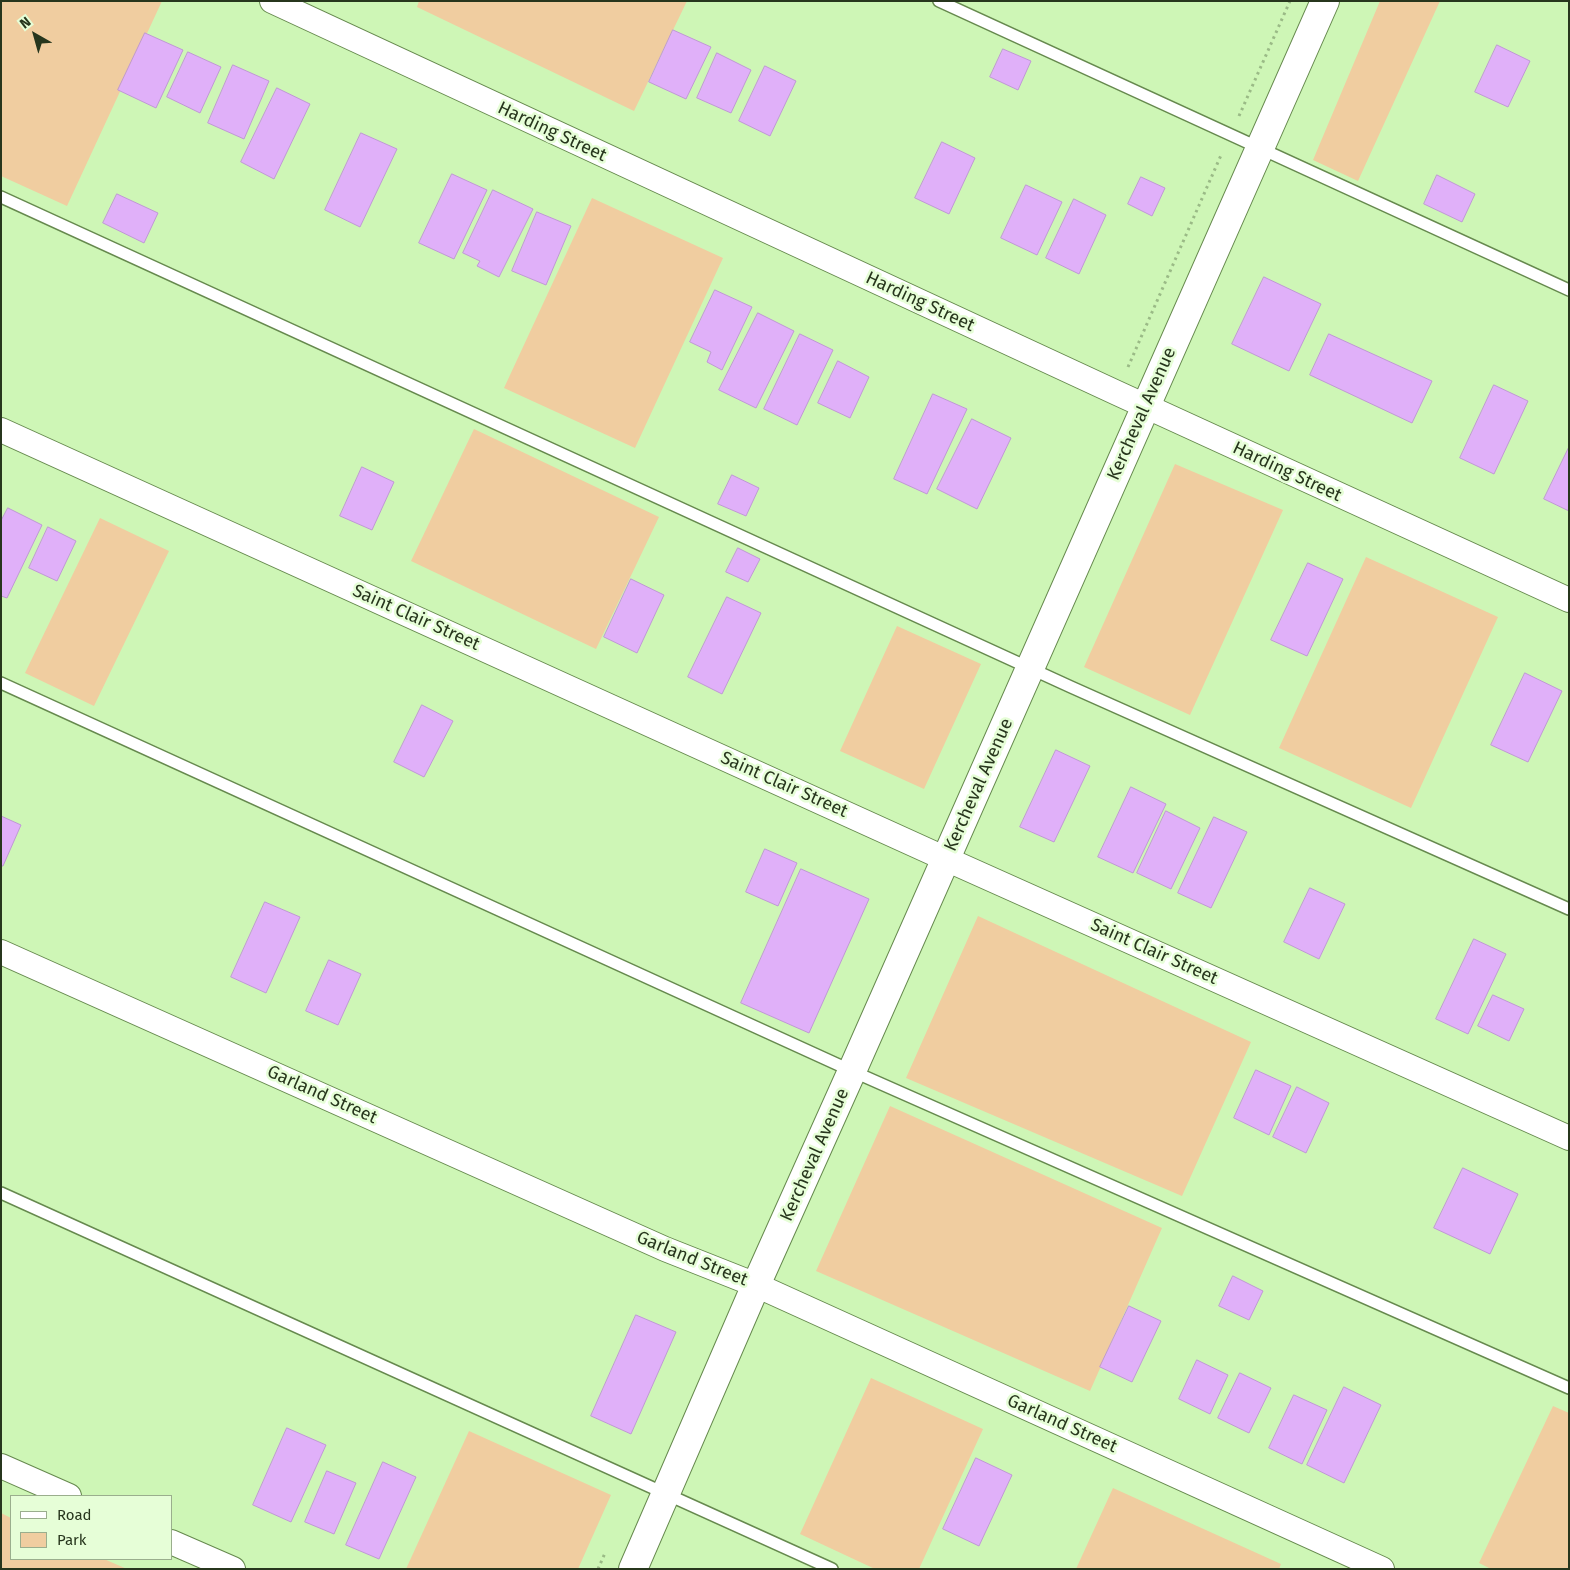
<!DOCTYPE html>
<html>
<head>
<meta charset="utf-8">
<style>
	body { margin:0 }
	#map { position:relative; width:1570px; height:1570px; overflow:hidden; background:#cef6b6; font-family:"Fira Sans",sans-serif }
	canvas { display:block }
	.frame { position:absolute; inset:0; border:2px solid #27361d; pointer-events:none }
	.legend { position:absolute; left:10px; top:1495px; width:162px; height:65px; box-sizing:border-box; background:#e6fed7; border:1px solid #9aae8d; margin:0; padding:6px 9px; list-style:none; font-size:15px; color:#27361d }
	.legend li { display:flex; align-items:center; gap:10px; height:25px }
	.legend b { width:25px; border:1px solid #9aae8d }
	.north { position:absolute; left:10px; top:10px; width:50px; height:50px; -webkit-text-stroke:4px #e6fed7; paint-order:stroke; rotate:322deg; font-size:14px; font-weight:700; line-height:20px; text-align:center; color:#27361d }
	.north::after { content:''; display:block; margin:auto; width:18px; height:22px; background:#27361d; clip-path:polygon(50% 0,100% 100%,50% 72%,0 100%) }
</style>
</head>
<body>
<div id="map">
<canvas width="1570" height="1570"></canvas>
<div class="frame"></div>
<ul class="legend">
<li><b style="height:6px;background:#fff"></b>Road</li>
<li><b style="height:14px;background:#f0cda0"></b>Park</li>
</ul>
<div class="north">N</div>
</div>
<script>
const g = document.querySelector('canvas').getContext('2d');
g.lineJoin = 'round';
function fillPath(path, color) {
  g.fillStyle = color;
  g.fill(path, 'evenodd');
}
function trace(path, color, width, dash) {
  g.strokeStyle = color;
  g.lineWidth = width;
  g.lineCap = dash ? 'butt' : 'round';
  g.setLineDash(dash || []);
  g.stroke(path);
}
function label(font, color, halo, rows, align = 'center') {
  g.font = font + ' "Fira Sans",sans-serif';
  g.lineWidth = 5;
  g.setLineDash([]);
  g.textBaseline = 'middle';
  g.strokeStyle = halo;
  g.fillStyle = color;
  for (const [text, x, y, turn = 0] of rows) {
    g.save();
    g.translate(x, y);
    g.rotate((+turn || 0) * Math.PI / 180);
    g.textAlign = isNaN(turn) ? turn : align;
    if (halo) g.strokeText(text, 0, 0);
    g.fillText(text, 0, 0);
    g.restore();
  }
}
const green = new Path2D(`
	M1 1H162L67 206 1 176Z
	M419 1H687L634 111 417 7Z
	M1380 1H1440L1358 181 1313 160Z
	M592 198 723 258 635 448 504 388Z
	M474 429 659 517 596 649 411 561Z
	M1175 464 1283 510 1190 715 1084 667Z
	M100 518 169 551 94 706 25 673Z
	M1366 557 1498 617 1411 808 1279 748Z
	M897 626 981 664 924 789 840 751Z
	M978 916 1251 1042 1182 1196 906 1078Z
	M890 1106 1162 1228 1090 1391 816 1271Z
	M871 1378 983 1429 919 1569H875L800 1534Z
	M1553 1406 1569 1413V1569H1491L1479 1563Z
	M469 1431 611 1495 578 1569H406Z
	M1113 1488 1281 1564 1279 1569H1076Z
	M1 1513 11 1518V1559H104L127 1569H1Z`);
const building = new Path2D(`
	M673 30 711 47 686 99 649 82Z
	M145 33 183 50 156 108 118 90Z
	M1497 45 1530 61 1508 107 1475 92Z
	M1003 49 1031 61 1018 90 990 77Z
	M188 52 221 67 200 113 167 97Z
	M717 53 751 70 731 113 697 98Z
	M233 65 269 81 244 139 208 123Z
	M765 66 796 81 770 136 739 121Z
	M277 88 310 104 274 179 241 162Z
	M361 133 397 149 360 227 325 210Z
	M942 142 975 158 949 214 915 198Z
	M452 174 487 190 454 259 419 243Z
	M1437 175 1475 194 1462 222 1424 204Z
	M1141 177 1165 188 1152 216 1128 204Z
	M1026 185 1062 202 1037 255 1001 238Z
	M493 190 533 209 499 277 477 266 480 261 463 253Z
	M117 194 158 213 144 243 103 223Z
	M1074 199 1106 215 1079 274 1046 258Z
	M537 212 571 226 546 285 512 271Z
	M1264 277 1321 304 1289 371 1232 344Z
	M715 290 752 307 722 370 707 362 711 352 690 342Z
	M758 313 794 331 756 408 719 390Z
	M800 334 833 350 797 425 764 409Z
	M1329 334 1432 381 1412 423 1310 375Z
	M838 361 869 377 850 418 818 403Z
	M1494 385 1528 401 1494 474 1460 458Z
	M933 394 967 409 927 494 894 479Z
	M972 419 1011 438 977 509 937 489Z
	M1569 447V511L1544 499Z
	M362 467 394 482 372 530 340 516Z
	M732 475 759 488 746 516 718 504Z
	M8 508 42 525 7 598 1 596V521Z
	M48 527 76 541 57 581 29 568Z
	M738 548 760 559 748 582 726 572Z
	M1308 563 1343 579 1307 656 1271 640Z
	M631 579 664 595 637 653 604 637Z
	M727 597 761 613 722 694 688 677Z
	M1525 673 1562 691 1528 762 1491 745Z
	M422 705 453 721 424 777 394 762Z
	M1056 750 1090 766 1054 842 1020 827Z
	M1131 787 1166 804 1133 873 1098 857Z
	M1166 811 1200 828 1171 889 1137 873Z
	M1 816 21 825 3 866H1Z
	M1214 817 1247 832 1211 908 1178 893Z
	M765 849 797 863 778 906 746 892Z
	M801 869 869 899 809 1033 741 1003Z
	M1310 888 1345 904 1319 959 1284 942Z
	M265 902 300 917 266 993 231 977Z
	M1474 939 1506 954 1468 1034 1436 1019Z
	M329 960 361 974 338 1025 306 1011Z
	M1493 995 1524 1009 1509 1041 1478 1026Z
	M1256 1070 1291 1086 1269 1135 1234 1118Z
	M1297 1087 1329 1103 1306 1153 1273 1137Z
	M1463 1168 1518 1194 1490 1254 1434 1228Z
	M1233 1276 1263 1291 1249 1320 1219 1306Z
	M1129 1306 1161 1321 1132 1382 1100 1367Z
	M636 1315 676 1332 631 1434 591 1416Z
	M1197 1360 1228 1375 1210 1414 1179 1399Z
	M1240 1373 1271 1388 1249 1433 1218 1418Z
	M1344 1387 1381 1405 1344 1483 1307 1465Z
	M1294 1395 1327 1410 1302 1464 1269 1448Z
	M287 1428 326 1445 291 1522 253 1505Z
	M976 1458 1012 1475 979 1546 943 1529Z
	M383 1462 416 1477 379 1559 346 1545Z
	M327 1471 356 1483 334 1534 305 1522Z`);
const path = new Path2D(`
	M1239 116 1290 1
	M1128 367 1222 153
	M598 1569 605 1553`);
const service = new Path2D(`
	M939 1 1569 290
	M1 197 1071 687 1569 909
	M1 683 852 1071 1569 1388
	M1 1193 832 1569`);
const minor = new Path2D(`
	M272 1 1117 393 1569 600
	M1 430 946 859 1569 1138
	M1 952 665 1249 756 1285 1382 1569
	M1 1466 69 1496
	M171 1542 233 1569`);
const tertiary = new Path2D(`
	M633 1569 756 1285 852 1071 1325 1`);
const streetNames = [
	["Harding Street",552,132,25],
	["Harding Street",920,302,25],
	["Kercheval Avenue",1142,414,-66],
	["Harding Street",1287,472,25],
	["Saint Clair Street",416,618,24],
	["Saint Clair Street",784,785,24],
	["Kercheval Avenue",979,785,-66],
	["Saint Clair Street",1154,952,24],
	["Garland Street",322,1095,24],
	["Kercheval Avenue",815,1155,-66],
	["Garland Street",692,1259,22],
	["Garland Street",1062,1424,24]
];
fillPath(green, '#f0cda0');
fillPath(building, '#e0b0f9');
trace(building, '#bf98d4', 1);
trace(service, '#66894e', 14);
trace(minor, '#66894e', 26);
trace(tertiary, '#66894e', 30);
trace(path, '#9aba86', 3, [2.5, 4]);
trace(service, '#fff', 11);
trace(minor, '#fff', 24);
trace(tertiary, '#fff', 28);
label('18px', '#27361d', '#e6fed7', streetNames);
</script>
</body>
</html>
